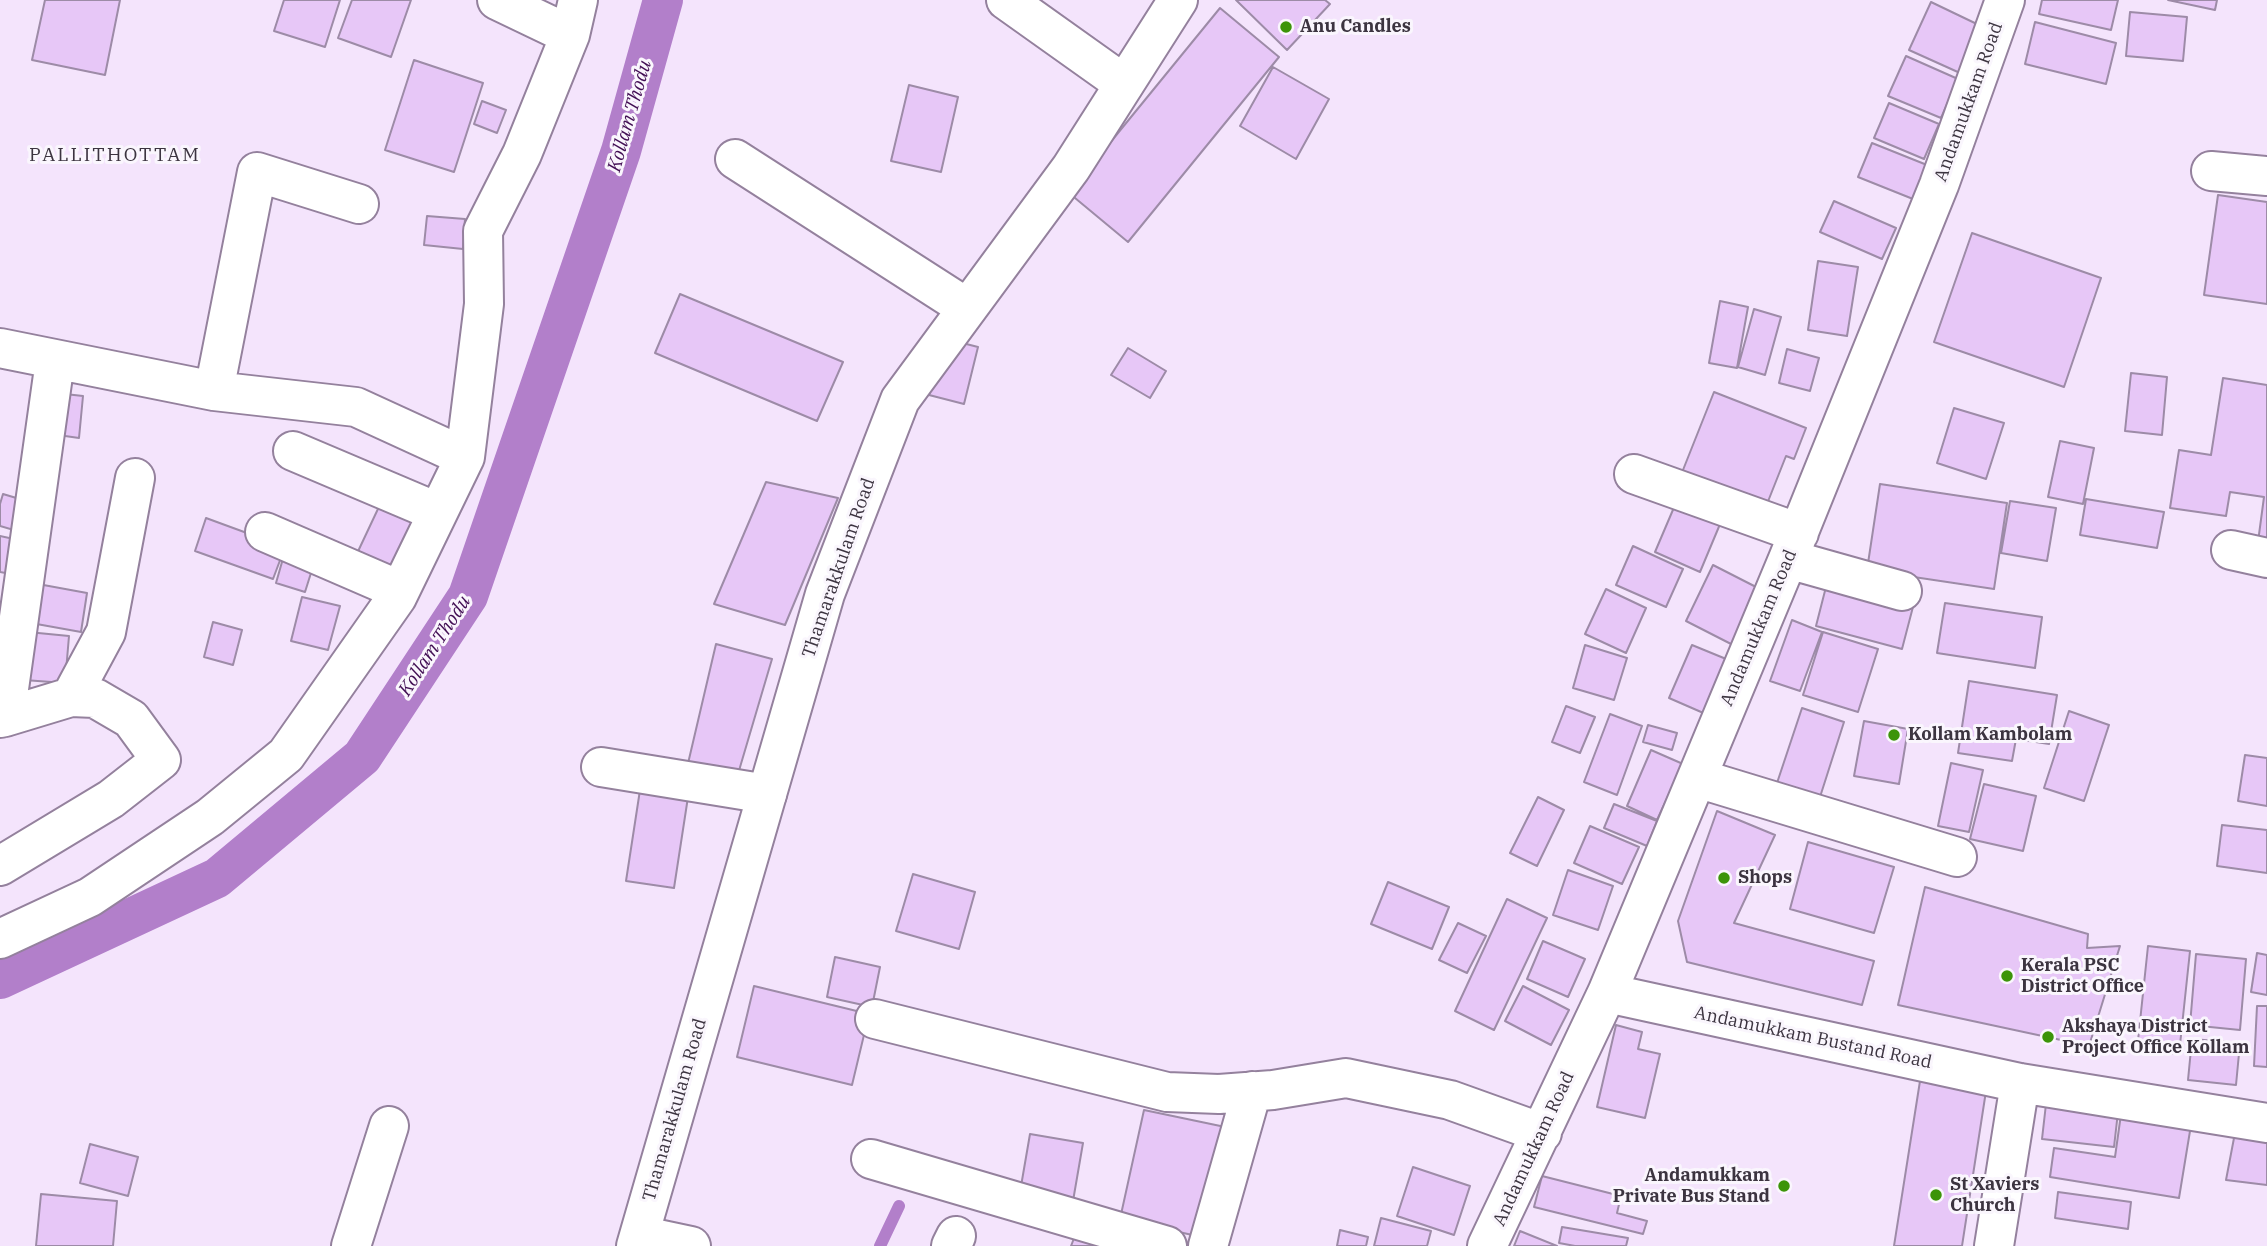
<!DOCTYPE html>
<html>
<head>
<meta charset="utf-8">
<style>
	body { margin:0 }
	canvas { display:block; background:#f4e4fc }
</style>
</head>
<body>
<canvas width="2267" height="1246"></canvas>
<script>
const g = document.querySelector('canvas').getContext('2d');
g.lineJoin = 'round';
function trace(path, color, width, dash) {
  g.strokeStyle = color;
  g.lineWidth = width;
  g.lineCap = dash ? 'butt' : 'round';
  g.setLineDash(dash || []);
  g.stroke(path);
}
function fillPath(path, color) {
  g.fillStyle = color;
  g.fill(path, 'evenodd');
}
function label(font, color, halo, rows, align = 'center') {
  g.font = font + ' "IBM Plex Serif",serif';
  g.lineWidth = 6;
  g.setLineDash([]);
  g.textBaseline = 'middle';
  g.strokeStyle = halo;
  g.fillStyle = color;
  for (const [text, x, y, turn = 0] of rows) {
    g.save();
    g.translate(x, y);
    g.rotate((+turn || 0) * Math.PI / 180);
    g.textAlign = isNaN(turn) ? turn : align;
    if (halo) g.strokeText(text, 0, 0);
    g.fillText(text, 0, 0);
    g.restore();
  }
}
const stream = new Path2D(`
	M880 1246 899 1206`);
const canal = new Path2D(`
	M0 979 217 878 362 757 468 596 621 151 663 0`);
const building = new Path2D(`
	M45 0H120L105 75 32 60Z
	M284 0H340L325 47 274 31Z
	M352 0H411L391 57 338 38Z
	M1236 0H1325L1330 4 1287 50Z
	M2042 0H2118L2111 30 2039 14Z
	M2168 0H2217L2215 10Z
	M1931 2 1981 26 1960 73 1909 50Z
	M1220 8 1279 57 1128 242 1069 193Z
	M2130 12 2187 17 2183 61 2126 56Z
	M2035 22 2116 43 2106 84 2025 64Z
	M1906 56 1958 79 1941 118 1888 96Z
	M414 60 483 83 454 172 385 150Z
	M1273 67 1329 99 1296 159 1240 126Z
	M909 85 958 97 941 172 891 161Z
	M482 101 506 110 497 133 474 124Z
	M1889 103 1939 124 1924 159 1874 138Z
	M1872 143 1932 167 1918 201 1858 177Z
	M2218 195 2267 202V304L2204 295Z
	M1834 201 1896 228 1882 259 1820 232Z
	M427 216 465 219 463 249 424 245Z
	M1972 233 2101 278 2064 387 1934 342Z
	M1818 261 1858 267 1847 336 1808 330Z
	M680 294 843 362 817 421 655 353Z
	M1720 301 1748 307 1737 368 1709 363Z
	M1754 309 1781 317 1765 375 1738 367Z
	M943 338 978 347 964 404 929 395Z
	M1128 348 1166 371 1150 398 1111 375Z
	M1787 349 1819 358 1810 391 1779 383Z
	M2131 373 2167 377 2162 435 2125 431Z
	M2223 378 2267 385V543L2258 542 2264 497 2230 492 2226 516 2170 508 2179 450 2211 455Z
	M1714 392 1806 428 1794 459 1786 456 1765 509 1681 475Z
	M56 393 83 396 79 438 51 434Z
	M1954 408 2004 423 1986 479 1937 463Z
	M2060 441 2094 448 2083 504 2048 497Z
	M766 482 838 498 785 625 714 604Z
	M1880 484 2007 503 1994 589 1867 570Z
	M3 494 33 503 24 533 0 526V504Z
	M385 494 426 514 394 581 353 562Z
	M1678 498 1723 517 1700 572 1655 552Z
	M2086 499 2164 512 2157 548 2080 535Z
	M2010 501 2056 508 2047 561 2001 553Z
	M206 518 285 547 273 579 195 551Z
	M0 536 23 541 16 575 0 572Z
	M1633 546 1683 569 1666 607 1616 585Z
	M286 548 316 557 305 592 276 583Z
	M1713 565 1760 589 1733 645 1686 621Z
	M1828 579 1914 603 1902 649 1816 626Z
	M38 584 87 593 81 632 31 623Z
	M1606 589 1646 608 1626 653 1585 634Z
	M302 597 340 606 328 650 291 641Z
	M1945 603 2042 617 2035 668 1937 653Z
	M1792 620 1822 632 1800 691 1770 681Z
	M213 622 242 630 233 665 204 657Z
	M28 632 69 636 65 683 24 680Z
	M1823 632 1878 649 1858 712 1803 695Z
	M716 644 772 659 730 801 686 772Z
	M1585 645 1627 658 1614 700 1573 688Z
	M1692 645 1731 661 1708 715 1669 698Z
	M1969 681 2057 695 2049 744 2016 739 2012 761 1958 753Z
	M1566 706 1595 717 1580 753 1552 742Z
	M1802 708 1844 722 1820 797 1777 783Z
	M2069 711 2109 725 2084 801 2044 788Z
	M1610 714 1642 726 1617 795 1584 782Z
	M1864 721 1908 729 1899 784 1854 776Z
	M1648 725 1677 733 1672 750 1643 742Z
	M1651 750 1683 764 1657 820 1627 806Z
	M2245 755 2267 758V806L2238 801Z
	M1951 763 1983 770 1969 832 1938 826Z
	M642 777 690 784 674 888 626 881Z
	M1984 784 2036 796 2023 851 1970 839Z
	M1538 797 1564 810 1537 866 1510 853Z
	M1614 804 1657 821 1647 846 1604 828Z
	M1717 811 1775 835 1734 923 1874 961 1862 1005 1687 962 1678 921Z
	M2222 825 2267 830V873L2217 866Z
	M1590 826 1639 847 1622 884 1574 863Z
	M1808 842 1894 867 1874 933 1790 909Z
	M1568 870 1613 886 1598 930 1553 915Z
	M913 874 975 892 959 949 896 931Z
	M1388 882 1449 907 1432 949 1371 924Z
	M1925 887 2088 934 2087 948 2120 946 2089 1046 1898 1005Z
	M1507 899 1547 918 1494 1030 1455 1011Z
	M1458 923 1486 936 1467 973 1439 960Z
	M1543 941 1585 959 1568 997 1527 979Z
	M2148 946 2190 951 2179 1054 2137 1050Z
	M2257 953 2267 955V995L2251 992Z
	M2196 954 2246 959 2240 1030 2190 1025Z
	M835 957 880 967 872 1007 827 997Z
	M754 986 869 1014 852 1085 737 1057Z
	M1523 986 1569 1010 1551 1045 1505 1021Z
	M2257 1006H2267V1067L2254 1066Z
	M1616 1025 1642 1032 1638 1049 1660 1054 1645 1118 1597 1107Z
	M2192 1039 2240 1043 2236 1085 2188 1080Z
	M1920 1081 1986 1091 1962 1246H1894Z
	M2046 1104 2118 1112 2114 1147 2042 1139Z
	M1144 1110 1230 1128 1206 1238 1120 1219Z
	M2121 1114 2191 1125 2179 1198 2050 1177 2054 1148 2115 1157Z
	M2238 1117 2267 1121V1185L2226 1180Z
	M1030 1134 1083 1143 1073 1201 1020 1192Z
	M90 1144 138 1157 128 1196 80 1183Z
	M1413 1167 1470 1186 1454 1235 1397 1216Z
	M1542 1176 1621 1196 1617 1213 1647 1221 1643 1234 1534 1207Z
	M2058 1192 2131 1202 2128 1229 2055 1218Z
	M41 1194 117 1201 113 1246H36Z
	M1381 1218 1431 1231 1427 1246H1374Z
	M1562 1227 1628 1238 1626 1246H1575L1559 1243Z
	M1340 1230 1368 1237 1366 1246H1337Z
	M1520 1231 1557 1246H1514Z
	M1076 1233 1110 1246H1071Z`);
const minor = new Path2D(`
	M497 0 570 35
	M1006 0 1124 84
	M735 159 967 308
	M2211 171 2267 176
	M0 348 214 391 356 407 465 457
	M214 391 257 172 359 204
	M293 451 437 512
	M1634 474 1799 533
	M265 532 399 590
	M2231 550 2267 558
	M1788 559 1902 591
	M71 697 106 632 135 478
	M0 718 5 717 55 361
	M601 767 767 794
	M1697 778 1957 857
	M0 866 111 799 161 760 131 719 95 698 71 697 5 717
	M0 939 90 897 210 817 286 755 397 597 465 457 484 304 483 231 522 154 570 35 578 0
	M1607 993 2020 1083 2267 1123
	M875 1019 1167 1092 1219 1094 1273 1090 1346 1078 1450 1100 1542 1133
	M871 1159 1167 1246
	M658 1239 691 1246
	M351 1246 389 1126
	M951 1246 956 1236
	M1208 1246 1252 1091
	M1487 1246 1607 993 1788 559 1939 185 2005 0
	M1994 1246 2020 1083`);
const major = new Path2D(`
	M636 1246 825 594 900 400 1071 168 1178 0`);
const markers = [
	[1286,27,7,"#3c9409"],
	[1894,735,7,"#3c9409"],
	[1724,878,7,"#3c9409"],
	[2007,976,7,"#3c9409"],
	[2048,1037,7,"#3c9409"],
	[1784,1186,7,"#3c9409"],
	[1936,1195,7,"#3c9409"]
];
const poiNames = [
	["Anu Candles",1300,27],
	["Kollam Kambolam",1908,735],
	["Shops",1738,878],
	["Kerala PSC",2021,966],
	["District Office",2021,987],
	["Akshaya District",2062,1027],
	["Project Office Kollam",2062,1048],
	["Andamukkam",1770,1176,"right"],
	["Private Bus Stand",1770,1197,"right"],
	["St Xaviers",1950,1185],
	["Church",1950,1206]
];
const streetNames = [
	["Andamukkam Road",1969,102,-70],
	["Thamarakkulam Road",839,568,-71],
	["Andamukkam Road",1759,628,-67],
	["Andamukkam Bustand Road",1813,1038,12],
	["Thamarakkulam Road",675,1110,-74],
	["Andamukkam Road",1534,1149,-65]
];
const waterNames = [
	["Kollam Thodu",630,116,-74],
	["Kollam Thodu",435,646,-57]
];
const neighbourhoodNames = [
	["PALLITHOTTAM",115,156]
];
trace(stream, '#b27fca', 12);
trace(canal, '#b27fca', 40);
fillPath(building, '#e7c7f7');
trace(building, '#9d8ba7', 2);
trace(minor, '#94819d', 42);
trace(major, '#94819d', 42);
trace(minor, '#fff', 38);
trace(major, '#fff', 38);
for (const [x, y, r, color] of markers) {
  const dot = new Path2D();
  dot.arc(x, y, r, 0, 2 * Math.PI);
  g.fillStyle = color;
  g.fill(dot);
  trace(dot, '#faf6fd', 2.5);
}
label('bold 18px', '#3c3440', '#faf6fd', poiNames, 'left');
label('18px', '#3c3440', '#faf6fd', streetNames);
label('italic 19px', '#420f54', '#faf6fd', waterNames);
g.letterSpacing = '2px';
label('19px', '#3c3440', '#faf6fd', neighbourhoodNames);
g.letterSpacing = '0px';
</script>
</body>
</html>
